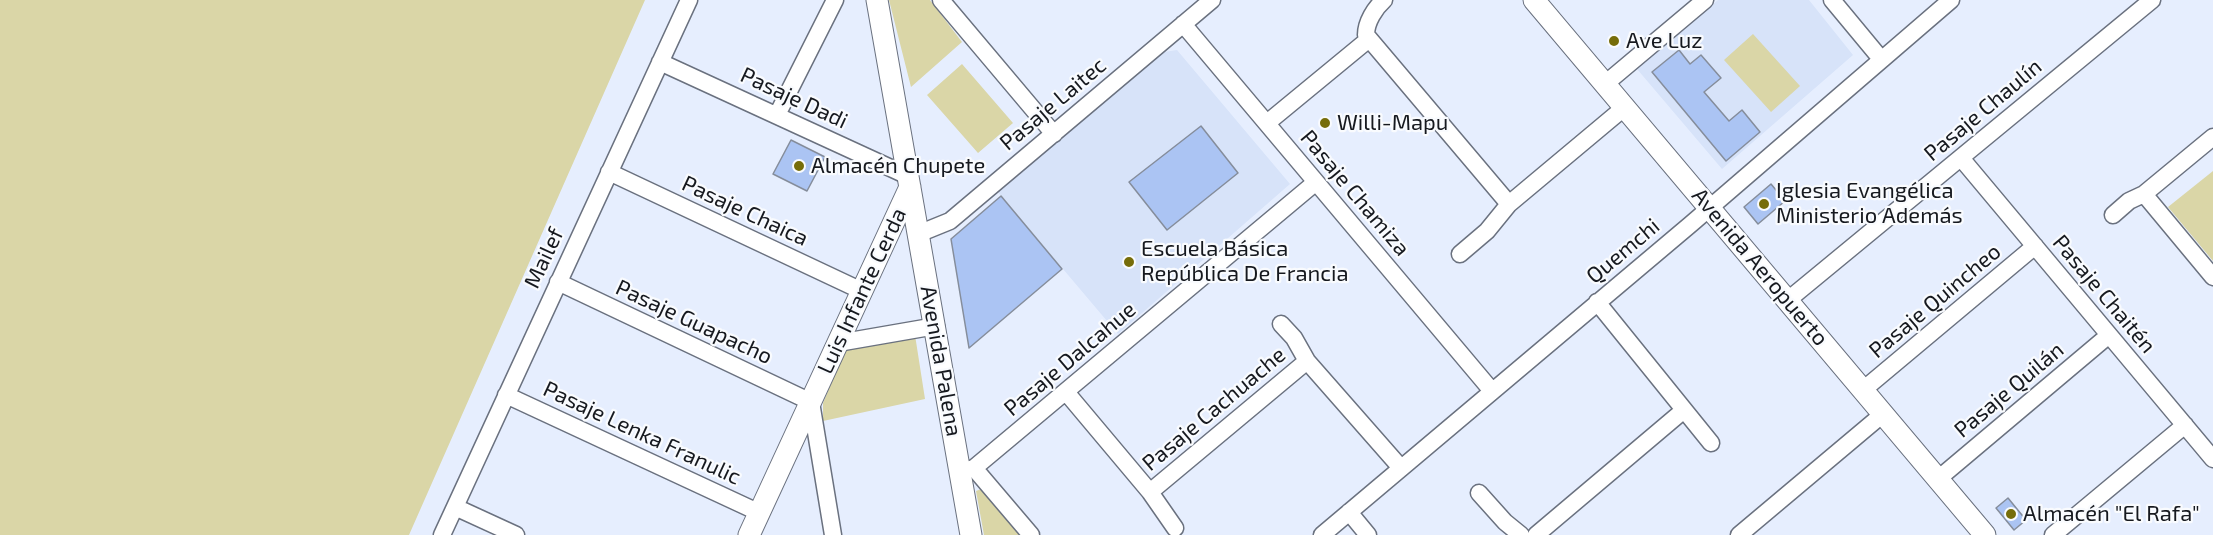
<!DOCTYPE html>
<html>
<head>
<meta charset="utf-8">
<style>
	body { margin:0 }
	canvas { display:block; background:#e6eefe }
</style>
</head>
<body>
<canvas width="2213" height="535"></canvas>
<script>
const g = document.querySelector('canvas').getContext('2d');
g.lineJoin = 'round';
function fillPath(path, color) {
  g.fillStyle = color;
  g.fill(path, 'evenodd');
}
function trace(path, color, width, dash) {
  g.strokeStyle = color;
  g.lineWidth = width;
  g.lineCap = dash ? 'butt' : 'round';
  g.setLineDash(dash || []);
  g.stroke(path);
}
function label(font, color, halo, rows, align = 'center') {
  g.font = font + ' "Exo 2",sans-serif';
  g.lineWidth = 4.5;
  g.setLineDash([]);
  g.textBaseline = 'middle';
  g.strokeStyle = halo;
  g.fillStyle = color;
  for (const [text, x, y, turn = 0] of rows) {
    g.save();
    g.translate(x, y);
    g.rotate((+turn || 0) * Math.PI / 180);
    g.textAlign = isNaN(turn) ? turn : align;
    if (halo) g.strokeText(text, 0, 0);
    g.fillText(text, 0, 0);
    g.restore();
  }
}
const built = new Path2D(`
	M1718 0H1809L1853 55 1722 169 1637 69Z
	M1177 50 1290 184 1118 334 997 191 1164 52Z`);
const green = new Path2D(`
	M0 0H645L409 535H0Z
	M889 0H930L962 42 911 87Z
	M1753 34 1800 86 1771 112 1724 60Z
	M962 64 1013 123 978 153 927 95Z
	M2213 171V261L2168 207Z
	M915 335 925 399 823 421V403L846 347Z
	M984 488 1020 535H984L976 491Z`);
const building = new Path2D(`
	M1679 50 1690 64 1701 55 1721 78 1704 92 1729 121 1742 110 1760 132 1726 161 1652 72Z
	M1201 126 1238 173 1167 230 1129 182Z
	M791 140 825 157 807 191 773 174Z
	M1771 184 1785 201 1758 224 1744 207Z
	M1001 196 1062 269 969 348 951 239Z
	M2008 498 2026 520 2014 530 1996 508Z`);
const minor = new Path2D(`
	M941 0 1054 134
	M1384 0C1375 8 1366 22 1366 35L1509 204
	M1832 0 1881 59
	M1183 24 1492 391
	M660 62 908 176
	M1605 84 1705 0
	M777 115 835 0
	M1267 123 1369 39
	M1961 158 2213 459
	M609 172 862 291
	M2144 194 2213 277
	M2113 215 2129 201 2144 194 2213 137
	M918 234 950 221 1212 0
	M1460 254 1487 231 1509 204 1625 107
	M558 282 811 402 833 535
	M1788 300 2152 0
	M1597 302 1711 443
	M1281 324 1294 338 1307 361 1401 468
	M838 343 936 326
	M1863 390 2035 246
	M1066 392 1150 492 1175 528
	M506 395 760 513
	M974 468 1031 535
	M960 472 974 468 1316 182
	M1938 479 2109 335
	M1150 492 1307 361
	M1479 493 1505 522 1521 535
	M455 507 516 535
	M1349 512 1368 535
	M442 535 689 0
	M1322 535 1691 224 1951 0
	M1536 535 1684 410
	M1739 535 1883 414
	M2053 535 2185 425`);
const tertiary = new Path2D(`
	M877 0 971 535
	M1534 0 1985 535
	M749 535 910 187`);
const markers = [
	[1614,41,6,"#766d0a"],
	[1325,123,6,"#766d0a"],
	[799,166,6,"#766d0a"],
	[1764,204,6,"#766d0a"],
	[1129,262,6,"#766d0a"],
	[2011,514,6,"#766d0a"]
];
const poiNames = [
	["Ave Luz",1626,41],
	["Willi-Mapu",1337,123],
	["Almacén Chupete",811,166],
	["Iglesia Evangélica",1776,191],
	["Ministerio Además",1776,216],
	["Escuela Básica",1141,249],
	["República De Francia",1141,274],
	["Almacén \"El Rafa\"",2023,514]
];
const streetNames = [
	["Pasaje Dadi",794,98,25],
	["Pasaje Laitec",1053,104,-40],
	["Pasaje Chaulín",1983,110,-40],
	["Pasaje Chamiza",1355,193,50],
	["Pasaje Chaica",745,211,25],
	["Quemchi",1623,251,-40],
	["Mailef",544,258,-65],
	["Avenida Aeropuerto",1760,267,50],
	["Luis Infante Cerda",862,291,-65],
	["Pasaje Chaitén",2104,294,50],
	["Pasaje Quincheo",1935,301,-40],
	["Pasaje Guapacho",694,322,25],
	["Pasaje Dalcahue",1070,359,-40],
	["Avenida Palena",941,361,80],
	["Pasaje Quilán",2009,390,-40],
	["Pasaje Cachuache",1214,409,-40],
	["Pasaje Lenka Franulic",642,433,25]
];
fillPath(built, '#d7e3f9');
fillPath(green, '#dad6a7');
fillPath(building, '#abc4f3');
trace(building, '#858d9b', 1.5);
trace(minor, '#6a717f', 19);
trace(tertiary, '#6a717f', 23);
trace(minor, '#fff', 16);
trace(tertiary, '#fff', 21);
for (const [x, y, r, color] of markers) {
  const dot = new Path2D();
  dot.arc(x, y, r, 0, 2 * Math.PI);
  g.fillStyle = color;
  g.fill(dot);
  trace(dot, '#f9fbfe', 2);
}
label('22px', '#16191f', '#f9fbfe', poiNames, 'left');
label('22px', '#16191f', '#f9fbfe', streetNames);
</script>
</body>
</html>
